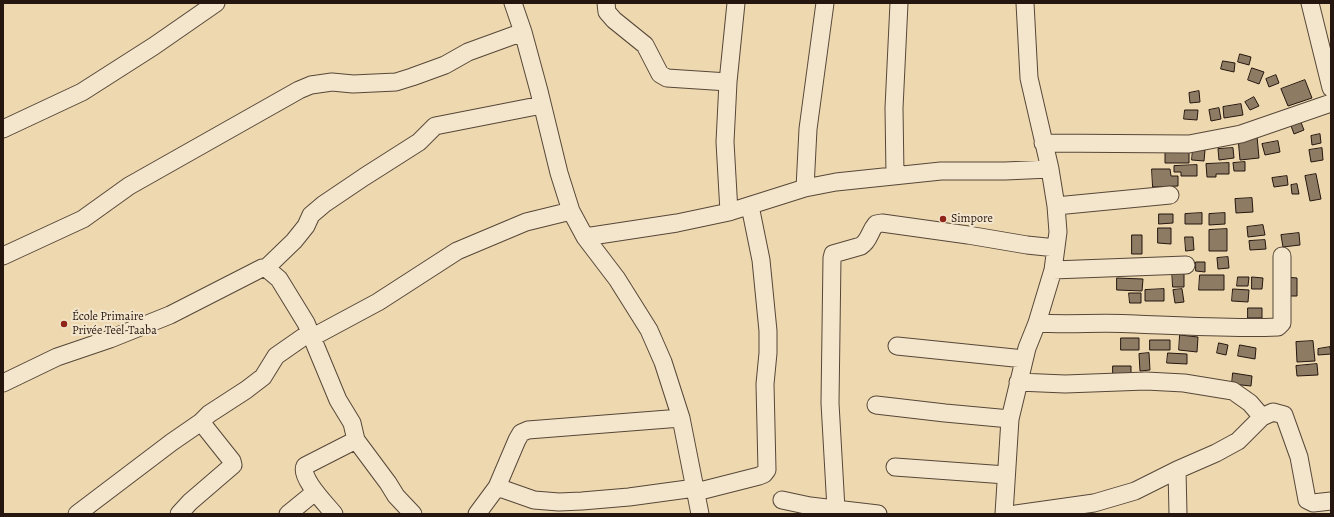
<!DOCTYPE html>
<html>
<head>
<meta charset="utf-8">
<style>
	body { margin:0 }
	#map { position:relative; width:1334px; height:517px; overflow:hidden; background:#edd8b0; font-family:Alegreya,serif }
	canvas { display:block }
	.frame { position:absolute; inset:0; border:4px solid #251710; pointer-events:none }
</style>
</head>
<body>
<div id="map">
<canvas width="1334" height="517"></canvas>
<div class="frame"></div>
</div>
<script>
const g = document.querySelector('canvas').getContext('2d');
g.lineJoin = 'round';
function fillPath(path, color) {
  g.fillStyle = color;
  g.fill(path, 'evenodd');
}
function trace(path, color, width, dash) {
  g.strokeStyle = color;
  g.lineWidth = width;
  g.lineCap = dash ? 'butt' : 'round';
  g.setLineDash(dash || []);
  g.stroke(path);
}
function label(font, color, halo, rows, align = 'center') {
  g.font = font + ' Alegreya,serif';
  g.lineWidth = 4;
  g.setLineDash([]);
  g.textBaseline = 'middle';
  g.strokeStyle = halo;
  g.fillStyle = color;
  for (const [text, x, y, turn = 0] of rows) {
    g.save();
    g.translate(x, y);
    g.rotate((+turn || 0) * Math.PI / 180);
    g.textAlign = isNaN(turn) ? turn : align;
    if (halo) g.strokeText(text, 0, 0);
    g.fillText(text, 0, 0);
    g.restore();
  }
}
const building = new Path2D(`
	M1240 54 1251 57 1249 65 1238 62Z
	M1223 61 1235 63 1234 72 1221 69Z
	M1252 68 1264 72 1259 84 1248 80Z
	M1276 75 1279 83 1269 87 1266 79Z
	M1305 80 1312 98 1288 106 1281 89Z
	M1199 91 1200 102 1190 103 1189 93Z
	M1254 97 1259 106 1250 110 1245 102Z
	M1241 104 1243 115 1224 118 1223 107Z
	M1219 108 1221 119 1211 121 1209 110Z
	M1185 110H1198L1197 120 1184 119Z
	M1300 120 1304 130 1294 134 1290 123Z
	M1320 134 1321 143 1312 145 1311 136Z
	M1257 136 1259 158 1240 160 1238 138Z
	M1278 141 1280 152 1265 155 1262 144Z
	M1189 144V163H1165V145Z
	M1233 148 1234 158 1219 160 1218 149Z
	M1322 148 1323 160 1311 162 1309 150Z
	M1193 149 1205 150 1204 161 1192 160Z
	M1245 162V171H1234L1233 163Z
	M1229 163V174H1216V177H1207L1206 164Z
	M1197 165V176H1181V172H1174V166Z
	M1152 169H1170L1171 176H1178V186L1153 187Z
	M1316 174 1321 199 1310 201 1305 176Z
	M1287 176 1288 185 1274 187 1272 178Z
	M1297 184 1299 194H1292L1291 185Z
	M1252 198 1253 212 1236 213 1235 199Z
	M1202 213V224H1185V214Z
	M1225 213V224L1209 225V214Z
	M1159 214H1173V223L1159 224Z
	M1263 225 1265 235 1248 237 1247 227Z
	M1158 228H1171V244L1158 243Z
	M1227 229V251H1209V230Z
	M1299 233 1300 245 1283 247 1281 235Z
	M1132 235H1142V254H1132Z
	M1185 237H1193L1194 250 1186 251Z
	M1265 240 1266 249 1250 250 1249 241Z
	M1228 257 1229 268 1218 269 1217 258Z
	M1196 262H1205V272L1196 271Z
	M1172 269H1184V287H1173Z
	M1200 275H1224V290H1199Z
	M1238 277H1249L1248 286H1237Z
	M1252 277 1263 278 1262 289H1252Z
	M1285 277 1297 278V296H1285Z
	M1117 278 1143 279 1142 291 1117 290Z
	M1164 289V301H1145V290Z
	M1182 289 1184 302 1175 303 1173 290Z
	M1233 289 1249 290 1248 302 1232 301Z
	M1129 293H1141V303H1130Z
	M1248 308H1262V318H1248Z
	M1180 335 1198 337 1197 352 1179 350Z
	M1121 338H1139V350H1121Z
	M1150 340H1170V350H1150Z
	M1313 341 1315 361 1297 362 1296 342Z
	M1219 343 1228 345 1226 355 1217 353Z
	M1240 345 1256 348 1255 359 1238 356Z
	M1330 347 1331 354 1318 355V349Z
	M1149 353 1150 370 1140 371 1139 354Z
	M1168 353 1187 354V364L1167 363Z
	M1317 364 1318 375 1297 376 1296 366Z
	M1113 366H1131V376H1113Z
	M1233 373 1252 376 1251 386 1232 384Z`);
const minor = new Path2D(`
	M513 3 523 32 539 91 559 173 571 211 585 237 617 279 649 330 663 362 681 418 700 514
	M606 3 607 12 614 20 645 45 660 74 667 78 728 82
	M1310 3 1331 88
	M3 129 82 92 154 46 216 3
	M1043 143 1189 144 1241 134 1331 103
	M895 175 894 108 899 3
	M805 188 808 129 825 3
	M1056 206 1170 195
	M729 212 725 142 728 82 736 3
	M585 237 677 223 729 212 805 188 836 182 941 171H1005L1050 169
	M3 256 83 219 129 186 299 90 311 85 332 82 353 84 396 82 412 77 445 65 468 52 523 32
	M266 268 294 241 306 226 311 215 324 204 364 177 419 142 435 126 542 105
	M1053 270 1186 265
	M1037 323C1070 325 1102 322 1135 324 1183 326 1230 329 1278 327L1282 323V256
	M311 338 378 302 457 251 526 222 571 211
	M897 346 1024 359
	M1018 382 1065 384 1146 381 1184 383 1233 391 1250 403 1262 417
	M3 383 57 357 110 339 170 315 262 268H266L279 279 306 323 338 400 352 423 356 440 388 483 396 496 413 514
	M876 405 945 413 1010 419
	M895 467 1006 475
	M1177 470 1178 514
	M497 487 534 500 559 502 582 501 629 497 695 488
	M696 492 759 476 764 474 767 470 765 384 768 353V331L761 260 750 206
	M782 500 810 506 878 514
	M836 509 830 403 832 258 833 254 861 246C870 240 869 232 876 224L882 223 968 235 1027 245 1056 248
	M77 514 172 442 201 422 209 414 246 390 263 377 276 356 309 333
	M179 514 190 502 233 465 232 461 201 422
	M288 514 315 492
	M334 514C327 505 299 477 305 466L356 440
	M477 514 497 487 517 440 521 433 528 430 681 418
	M1004 514 1010 419 1027 348 1037 323 1053 270 1058 232 1056 206 1050 169 1029 78 1025 3
	M1016 514 1094 503 1135 491 1177 470 1216 453 1238 441 1262 417 1273 412 1284 415 1299 457 1307 500 1313 503 1331 501`);
const markers = [
	[943,219,4,"#8f2418"],
	[64,324,4,"#8f2418"]
];
const poiNames = [
	["Simpore",951,219],
	["École Primaire",72,317],
	["Privée Teel-Taaba",72,331]
];
fillPath(building, '#8d7b63');
trace(building, '#251710', 1);
trace(minor, '#574738', 19);
trace(minor, '#f3e6cc', 17);
for (const [x, y, r, color] of markers) {
  const dot = new Path2D();
  dot.arc(x, y, r, 0, 2 * Math.PI);
  g.fillStyle = color;
  g.fill(dot);
  trace(dot, '#f3e6cc', 1.5);
}
label('12px', '#251710', '#f3e6cc', poiNames, 'left');
</script>
</body>
</html>
